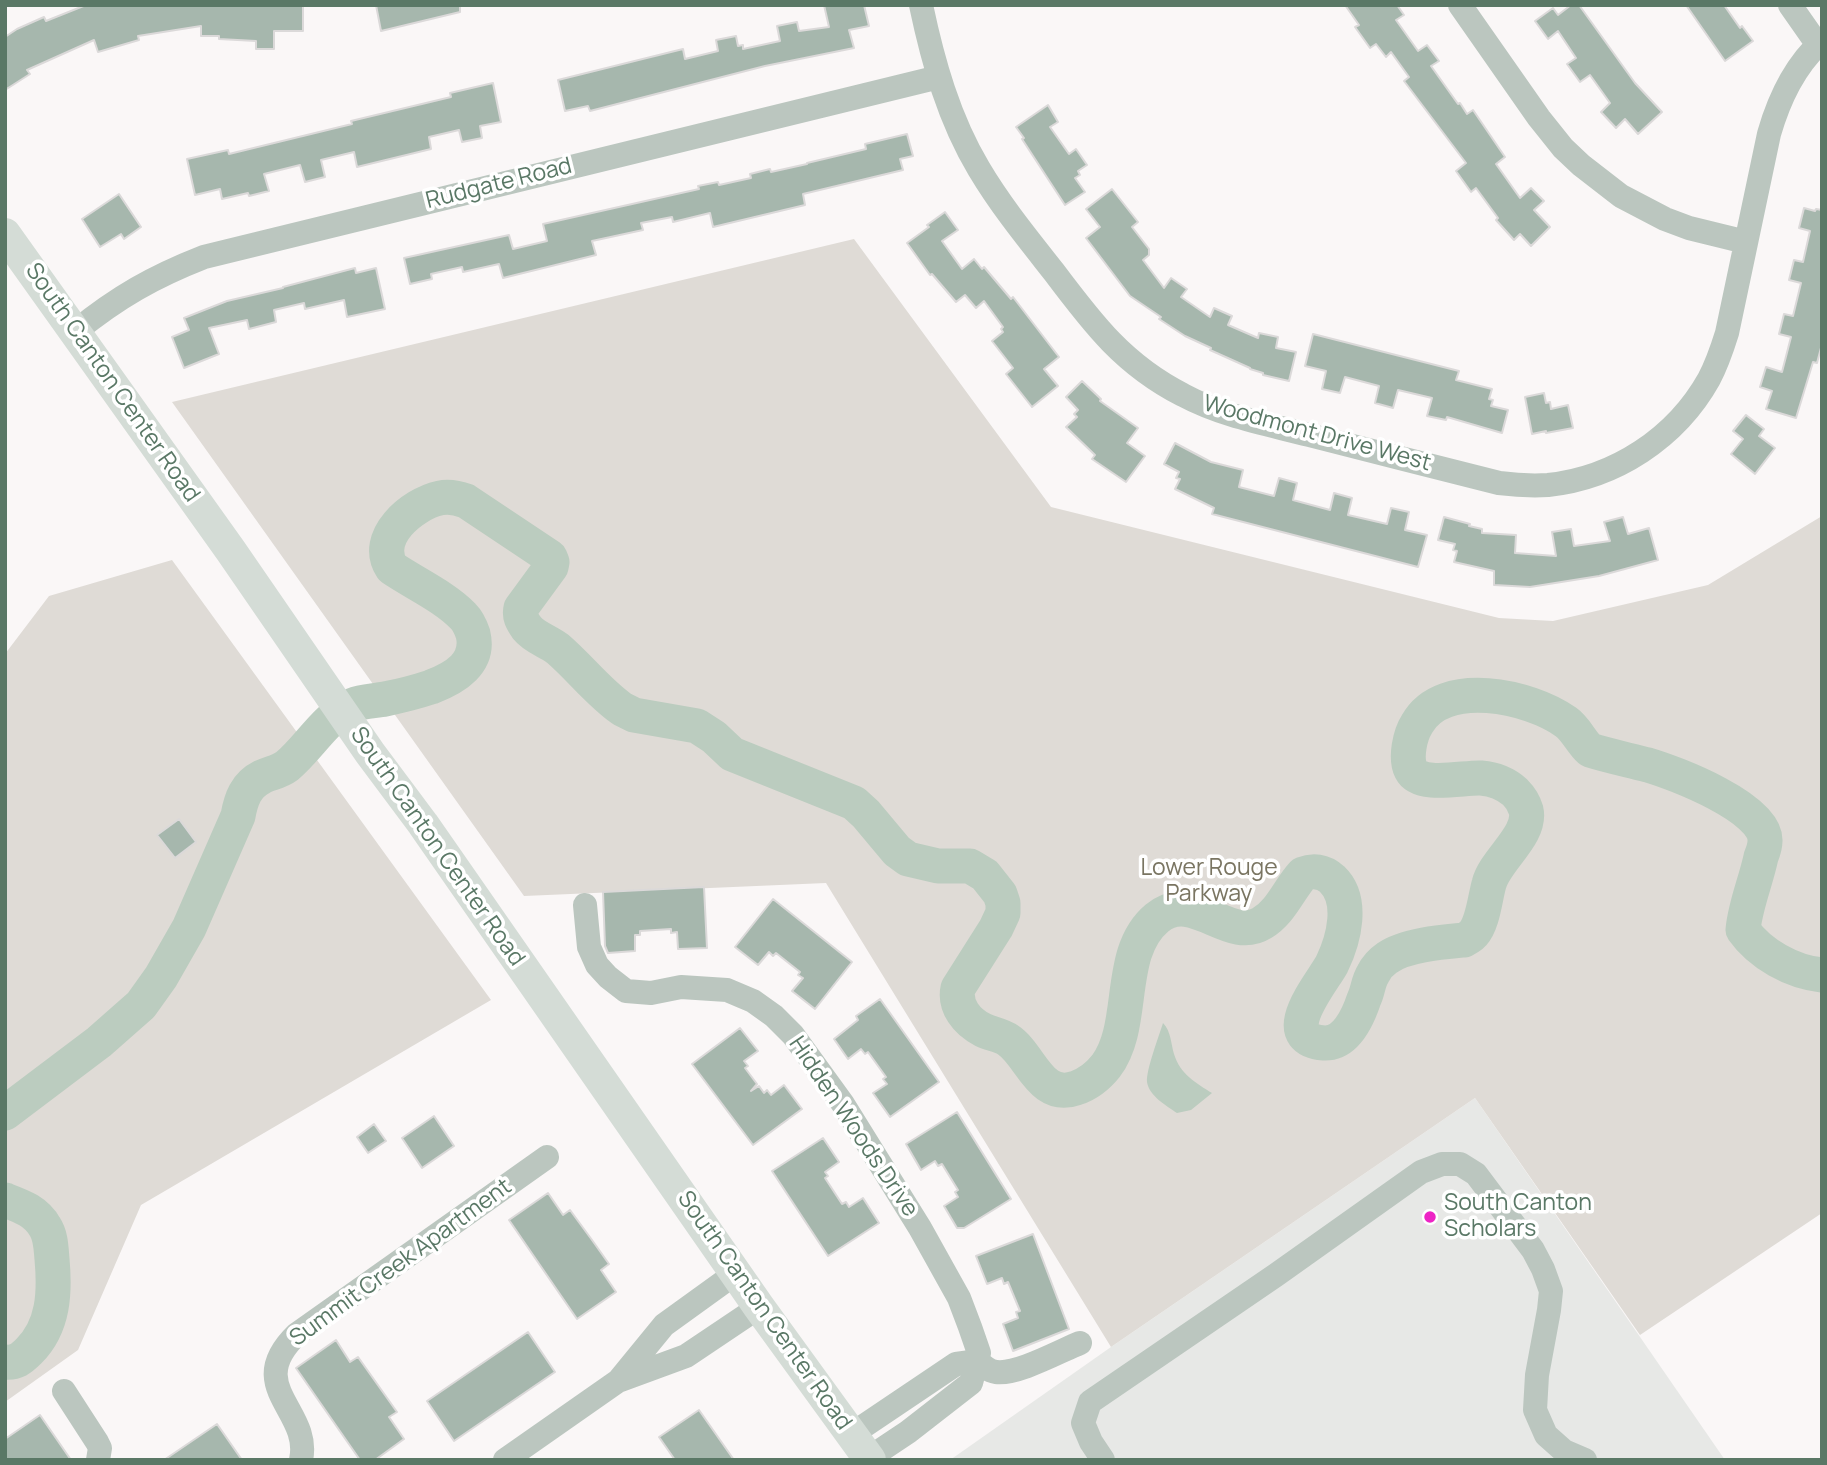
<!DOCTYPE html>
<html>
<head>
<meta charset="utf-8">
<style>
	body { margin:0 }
	#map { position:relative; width:1827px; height:1465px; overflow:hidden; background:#faf7f7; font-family:Manrope,sans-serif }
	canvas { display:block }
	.frame { position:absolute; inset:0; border:7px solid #5a7866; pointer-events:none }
</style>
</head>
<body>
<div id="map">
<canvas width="1827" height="1465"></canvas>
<div class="frame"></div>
</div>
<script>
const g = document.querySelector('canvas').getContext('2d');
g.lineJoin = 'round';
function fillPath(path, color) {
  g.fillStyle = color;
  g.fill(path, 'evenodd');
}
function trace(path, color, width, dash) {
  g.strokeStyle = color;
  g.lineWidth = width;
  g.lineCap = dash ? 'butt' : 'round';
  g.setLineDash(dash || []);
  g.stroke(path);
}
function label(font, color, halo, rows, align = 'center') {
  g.font = font + ' Manrope,sans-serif';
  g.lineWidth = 7;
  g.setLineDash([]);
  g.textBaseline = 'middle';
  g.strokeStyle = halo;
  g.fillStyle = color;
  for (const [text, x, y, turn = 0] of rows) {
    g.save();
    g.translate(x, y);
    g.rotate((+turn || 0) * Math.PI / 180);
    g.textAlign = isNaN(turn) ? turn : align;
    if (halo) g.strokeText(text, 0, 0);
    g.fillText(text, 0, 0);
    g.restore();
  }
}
const built = new Path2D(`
	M1475 1098 1725 1460H950L1111 1347Z`);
const green = new Path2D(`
	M854 239 1051 507 1499 618 1553 621 1708 585 1822 516V1213L1640 1335 1475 1098 1111 1347 826 883 524 896 172 402Z
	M172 560 491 1000 141 1205 78 1350 5 1402V654L49 596Z`);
const water = new Path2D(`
	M1163 1023C1171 1031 1171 1044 1174 1054 1180 1074 1196 1083 1212 1093L1191 1110 1177 1113C1167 1106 1149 1096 1147 1082 1146 1070 1159 1036 1163 1023Z`);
const river = new Path2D(`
	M5 1113 99 1042 141 1005 161 977 189 928 238 816C241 799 246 785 262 777 270 773 279 772 287 766 310 747 325 717 353 705 362 701 375 701 385 699 400 696 416 692 431 687 455 678 480 663 473 634 471 628 468 621 463 616 445 597 414 583 392 568 372 538 412 504 440 498 449 496 458 498 466 501L550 557 552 562 551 567 521 608C519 616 522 621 527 628 535 638 548 641 558 649 580 668 598 692 622 709L634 715 697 726 714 737 732 754 854 803 866 814 897 851 908 859 938 866H970L985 875 1000 894 1003 903V913L996 928 958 988C954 1006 967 1022 983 1030 991 1034 1001 1035 1008 1040 1031 1055 1040 1101 1076 1088 1088 1084 1098 1076 1106 1066 1137 1025 1115 953 1157 918 1193 888 1229 944 1262 923 1281 912 1289 889 1303 874 1313 870 1323 871 1332 879 1354 900 1344 939 1332 964 1322 983 1273 1039 1324 1043 1346 1044 1358 1017 1364 999 1368 991 1368 982 1373 974 1376 968 1381 962 1387 958 1405 945 1442 942 1464 940 1466 939 1472 936 1473 934 1483 923 1485 898 1489 884 1495 860 1532 835 1526 810 1524 803 1520 797 1515 792 1506 784 1493 779 1481 778 1464 777 1420 788 1411 770 1405 758 1410 735 1417 724 1443 677 1530 696 1566 722 1576 729 1581 742 1590 750 1609 756 1629 760 1648 765 1675 773 1767 808 1765 841 1765 846 1763 852 1761 857 1756 881 1745 906 1743 930 1760 954 1792 972 1822 975
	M5 1200C21 1206 36 1211 45 1227 51 1236 51 1248 52 1259 55 1292 54 1326 29 1351 21 1359 16 1363 5 1362`);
const building = new Path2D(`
	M86 5H303V31H274V49H256V41L219 39V36H201V26L138 36 139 40 98 52 94 40 27 70 30 74 5 90V37L17 29 44 17 46 21Z
	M376 5H460V12L381 31Z
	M824 5H864L869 26 849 30 854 48 765 66 590 111 588 106 565 111 558 80 683 49 685 59 718 51 716 40 736 36 738 46 743 45V49L780 41 777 26 797 22 799 31 829 27Z
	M1345 5H1397L1404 15 1396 20 1418 51 1427 45 1439 61 1431 66 1458 104 1460 103 1467 114 1473 110 1505 157 1496 164 1520 198 1531 188 1544 201 1534 210 1550 227 1531 246 1520 234 1514 240 1496 220 1498 218 1476 188 1471 192 1456 171 1466 163 1404 81 1409 77 1391 52 1386 57 1376 44 1370 48 1355 27 1359 25Z
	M1571 5H1579L1635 83 1662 112 1638 134 1625 119 1616 128 1601 112 1610 103 1590 75 1580 82 1567 64 1576 58 1558 31 1548 39 1535 21 1553 8 1558 15Z
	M1686 5H1724L1740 28 1742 26 1753 41 1725 61Z
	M493 83 501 122 480 126 482 138 462 142 459 130 429 137 431 149 357 167 354 152 321 160 325 177 305 182 300 165 264 174 269 191 249 196 248 193 222 199 220 189 195 195 187 159 228 150 229 154 352 124 351 121 451 97 450 93Z
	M1048 105 1058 122 1050 127 1069 154 1076 149 1087 165 1078 171 1080 175 1075 178 1085 192 1065 205 1022 139 1024 138 1016 127Z
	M907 134 913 156 900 159 903 170 803 194 805 205 713 227 710 213 673 222 672 217 641 223 643 230 592 241 596 255 503 278 499 264 463 272 462 267 431 274 432 279 410 284 404 258 509 235 513 249 547 241 543 224 699 189 698 186 718 182 719 185 751 178 750 174 770 169 771 172 807 164V163L866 149 865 144Z
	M1112 189 1138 222 1132 227 1149 249V255L1143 260 1164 288 1171 278 1187 289 1181 297 1210 317 1214 308 1232 316 1228 325 1258 338 1259 333 1278 337 1276 348 1296 352 1289 381 1263 375V373L1250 369V368L1210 350 1211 348 1185 336 1159 319 1161 317 1130 296 1086 238 1100 227 1086 209Z
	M119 194 141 227 124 239 121 234 100 247 82 219Z
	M1804 208 1815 211 1816 209 1822 210V344L1817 363 1813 362 1796 418 1766 409 1772 391 1760 387 1766 367 1782 372 1791 337 1779 334 1784 314 1793 316 1801 283 1789 280 1794 260 1803 262 1810 231 1799 228Z
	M945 212 958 230 942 241 962 269 974 259 982 269 984 267 1011 299 1013 297 1059 357 1044 369 1058 386 1032 407 1006 374 1013 368 992 341 1003 332 1001 329 1003 327 984 301 976 308 965 295 956 302 932 274 930 275 907 243 929 227 927 225Z
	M355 268 356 273 376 268 385 309 347 317 344 300 305 309 304 303 274 310 276 322 249 329 247 320 209 328 219 354 184 368 172 337 189 330 184 318 227 301 283 288V287Z
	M1313 334 1459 371 1456 380 1492 389 1489 399 1493 400 1491 406 1508 410 1502 433 1447 417 1446 420 1427 416 1432 398 1398 390 1393 408 1375 403 1379 386 1345 377 1340 393 1322 389 1326 371 1305 366Z
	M1082 381 1101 399 1100 401 1138 428 1127 443 1145 456 1126 482 1092 459 1095 455 1066 427 1077 417 1074 414 1078 410 1066 397Z
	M1544 393 1546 403 1550 402 1551 409 1568 405 1573 428 1546 433V431L1532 434 1525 397Z
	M1746 415 1764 429 1759 436 1775 448 1755 474 1731 454 1743 439 1733 431Z
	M1175 443 1211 462 1243 470 1239 487 1274 496 1279 478 1297 483 1293 500 1330 510 1334 493 1352 498 1348 515 1387 524 1391 508 1409 512 1405 530 1427 535 1418 567 1212 514 1214 508 1175 489 1180 479 1176 478 1179 472 1164 464Z
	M1444 517 1470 524 1469 526 1482 529V533L1516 535 1515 553 1556 556 1552 532 1571 529 1574 546 1610 541 1604 522 1623 517 1628 534 1649 528 1658 560 1599 576 1530 587 1494 585V571L1454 562 1457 551 1453 550 1455 544 1438 540Z
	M179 819 196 842 175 858 157 835Z
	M704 887 707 948 678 949 677 932 671 933V929L640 931V935H635V951L608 953 605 946 603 892Z
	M773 899 852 962 815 1009 792 991 803 978 798 975 800 972 776 953 773 956 769 952 758 965 735 947Z
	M880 999 939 1082 890 1117 873 1093 887 1084 883 1079 886 1077 868 1052 865 1054 861 1049 848 1059 834 1039 858 1020 856 1016Z
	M740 1028 758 1051 744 1061 748 1066 745 1068 757 1084 751 1091 759 1086 764 1093 767 1090 771 1095 784 1085 802 1109 753 1145 692 1064Z
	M957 1112 1011 1199 964 1228H957L944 1206 958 1197 955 1192 958 1190 942 1164 938 1166 935 1161 921 1170 906 1144Z
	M434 1116 454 1146 422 1168 402 1138Z
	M374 1124 386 1141 368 1153 357 1137Z
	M823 1138 839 1162 825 1172 828 1176 825 1178 842 1204 846 1202 849 1207 863 1198 879 1223 828 1256 772 1171Z
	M548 1193 563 1215 570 1210 592 1240 609 1264 601 1270 616 1292 577 1319 509 1220Z
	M1033 1234 1069 1329 1013 1351 1003 1324 1018 1318 1016 1312 1020 1311 1008 1282 1004 1284 1002 1278 987 1284 976 1256Z
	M528 1332 555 1372 454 1441 427 1401Z
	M336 1340 350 1362 358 1357 397 1412 389 1417 404 1439 375 1460H360L296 1368Z
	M699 1410 734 1460H675L659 1437Z
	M40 1415 71 1460H5V1439Z
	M217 1424 242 1460H164Z`);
const minor = new Path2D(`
	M921 5C933 62 949 119 979 169 1001 206 1028 239 1054 272 1093 324 1124 365 1183 395 1222 416 1267 424 1309 435 1372 451 1436 467 1499 483 1515 485 1531 486 1548 485 1615 478 1676 438 1709 379 1717 364 1722 349 1727 333L1769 134C1779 99 1794 66 1822 41
	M1460 5 1539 118 1563 148 1581 165 1621 196 1665 219 1689 228 1746 242
	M1790 5 1818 45
	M76 331C118 297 153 277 204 257L939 77
	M585 905 589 947 597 965 608 977 626 991 651 993 681 987 727 990 753 1001 774 1016 793 1035 843 1104 920 1228 959 1298 970 1327 979 1353 971 1383 908 1432 869 1458
	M978 1361C983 1366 988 1371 996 1372 1017 1375 1060 1351 1080 1343
	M619 1380 664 1325 736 1273
	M64 1391 97 1442 100 1448 98 1460
	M852 1434 956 1364 978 1361
	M301 1460C312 1410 242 1387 297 1334L547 1157
	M505 1460 618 1381 686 1356 759 1307
	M1103 1460 1091 1442 1083 1423 1090 1402 1276 1275 1421 1172 1442 1164H1460L1476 1174 1533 1250 1543 1269 1551 1291 1549 1310 1537 1375 1535 1410 1546 1435 1564 1451 1585 1460`);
const major = new Path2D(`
	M5 234 231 551 370 753 423 824 759 1307 870 1460`);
const markers = [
	[1430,1217,7,"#ed24c5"]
];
const streetNames = [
	["Rudgate Road",499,184,-14],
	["South Canton Center Road",112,383,55],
	["Woodmont Drive West",1317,434,15],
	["South Canton Center Road",437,847,55],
	["Hidden Woods Drive",853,1127,56],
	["Summit Creek Apartment",401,1263,-36],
	["South Canton Center Road",764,1311,55]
];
const parkNames = [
	["Lower Rouge",1209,869],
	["Parkway",1209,895]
];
const poiNames = [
	["South Canton",1444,1204],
	["Scholars",1444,1230]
];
fillPath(built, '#e7e8e6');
fillPath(green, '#dfdbd6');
fillPath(water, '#bbccbf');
trace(river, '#bbccbf', 35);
fillPath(building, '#a6b7ad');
trace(building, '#dbd9d9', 2);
trace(minor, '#bbc6bf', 24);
trace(major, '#d4dcd6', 32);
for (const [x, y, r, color] of markers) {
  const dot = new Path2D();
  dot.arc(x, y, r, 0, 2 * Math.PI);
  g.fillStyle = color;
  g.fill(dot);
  trace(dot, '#fff', 2.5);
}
label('23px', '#5a7866', '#fff', streetNames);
label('23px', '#7a7562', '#fff', parkNames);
label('23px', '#5a7866', '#fff', poiNames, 'left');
</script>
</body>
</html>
